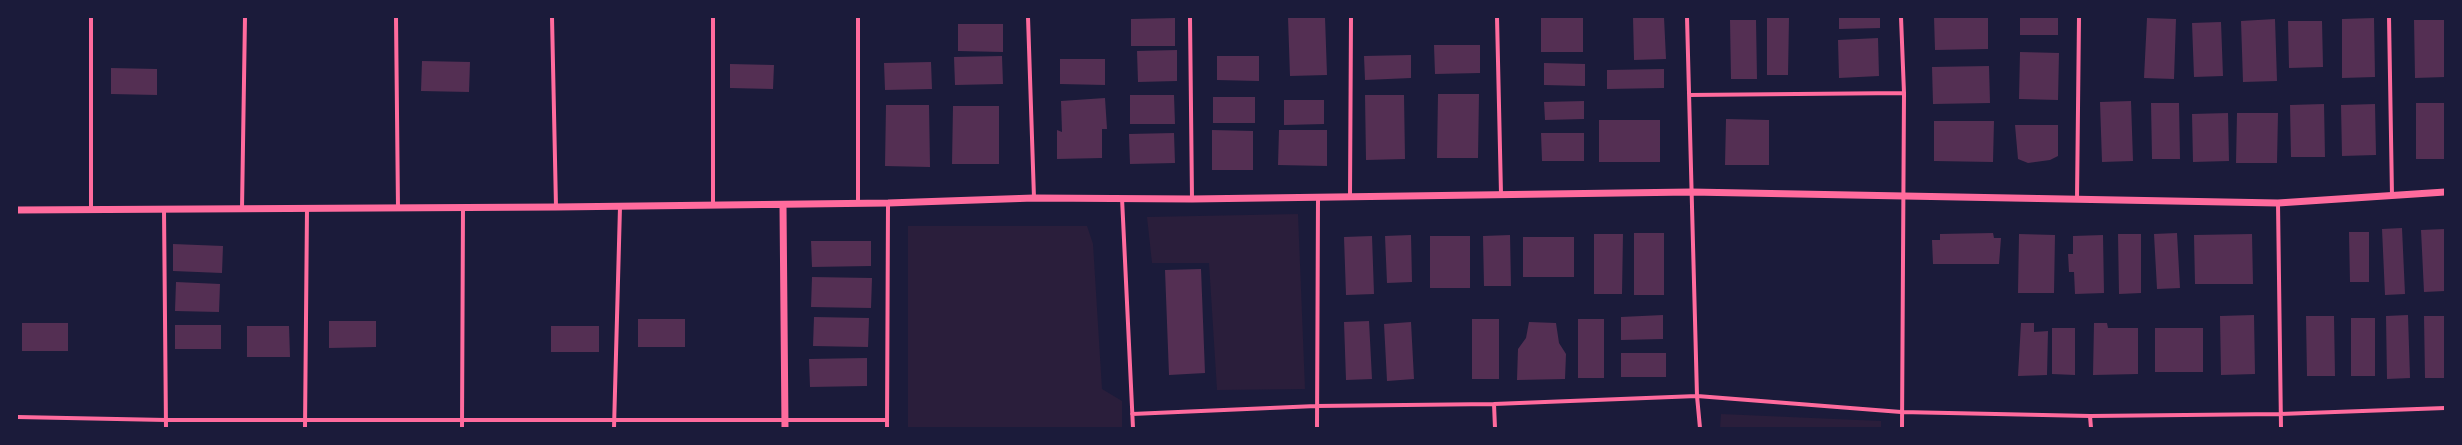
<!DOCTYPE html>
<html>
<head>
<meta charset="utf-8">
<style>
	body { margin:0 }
	#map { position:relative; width:2462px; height:445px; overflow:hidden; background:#1b1b3a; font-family:Poppins,sans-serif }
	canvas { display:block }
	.frame { position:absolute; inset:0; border:18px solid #1b1b3a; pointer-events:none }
</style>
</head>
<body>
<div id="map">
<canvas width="2462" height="445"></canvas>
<div class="frame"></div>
</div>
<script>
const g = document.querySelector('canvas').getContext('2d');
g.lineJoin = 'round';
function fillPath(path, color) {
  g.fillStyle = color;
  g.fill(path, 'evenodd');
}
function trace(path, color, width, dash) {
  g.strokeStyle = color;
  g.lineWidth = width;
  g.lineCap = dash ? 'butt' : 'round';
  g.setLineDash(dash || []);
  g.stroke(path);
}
const green = new Path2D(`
	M1298 214 1305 389 1217 390 1209 263H1152L1147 217Z
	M908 226H1087L1093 244 1102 389 1122 401V428H908Z
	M1721 414 1881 421V428H1720Z`);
const building = new Path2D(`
	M1288 17H1325L1327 75 1290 76Z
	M1541 17H1583V52H1541Z
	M1633 17H1664L1666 59 1634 60Z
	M1839 17H1880V28L1839 29Z
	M1934 17H1988V49L1935 50Z
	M2020 17H2058V35H2020Z
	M1175 18V46H1131V19Z
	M1767 18H1789L1788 75H1767Z
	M2147 18 2176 19 2174 79 2144 78Z
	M2374 18 2375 77 2342 78V19Z
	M2275 19 2277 81 2243 82 2241 21Z
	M1730 20H1756L1757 79H1731Z
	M2414 20H2445V77L2415 78Z
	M2288 21H2322L2323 67 2289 68Z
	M2221 22 2223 76 2194 77 2192 23Z
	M958 24H1003V52L958 51Z
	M1878 38 1879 76 1839 78 1838 40Z
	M1434 45H1480V73L1435 74Z
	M1177 50V81L1138 82 1137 51Z
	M2020 52 2059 53 2058 100 2019 99Z
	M1411 55V78L1365 80 1364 56Z
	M1002 56 1003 84 955 85 954 57Z
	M1217 56H1259V81L1217 80Z
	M1060 59H1105V85L1060 84Z
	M422 61 470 62 469 92 421 91Z
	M931 62 932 89 885 90 884 63Z
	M1544 63 1585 64V86L1544 85Z
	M730 64 774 65 773 89 730 88Z
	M1989 66 1990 103 1933 104 1932 67Z
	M111 68 157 69V95L111 94Z
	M1664 69V88L1607 89V70Z
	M1438 94H1479L1478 158H1437Z
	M1130 95H1174L1175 124H1130Z
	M1365 95H1404L1405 159 1366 160Z
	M1213 97H1255V123H1213Z
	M1105 98 1107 129H1102V158L1057 159V130L1062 132 1061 101Z
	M1284 100H1324V124L1284 125Z
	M1584 101V119L1545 120 1544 102Z
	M2131 101 2133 161 2102 162 2100 102Z
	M2151 103H2179L2180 159H2152Z
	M2416 103H2445V159H2416Z
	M2324 104 2325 157H2291L2290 105Z
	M2375 104 2376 155 2342 156 2341 105Z
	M886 105H929L930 167 885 166Z
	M953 106H999V164H952Z
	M2228 113 2229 161 2193 162 2192 114Z
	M2237 113H2278L2277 163H2236Z
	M1726 119 1769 120V165H1725Z
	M1599 120H1660V162H1599Z
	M1934 121H1994L1993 162 1934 161Z
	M2015 125H2058V156L2050 160 2028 163 2018 159Z
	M1212 130 1253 131V170H1212Z
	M1279 130H1327V166L1278 165Z
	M1174 133 1175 163 1130 164 1129 134Z
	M1541 133H1584V161H1542Z
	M2402 228 2405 294 2385 295 2382 229Z
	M2445 229V291L2424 292 2421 230Z
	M2349 232H2369V282H2350Z
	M1634 233H1664V295H1634Z
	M1993 233 1994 238H2001L1999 264H1933L1932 240H1940V234Z
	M2177 233 2180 288 2157 289 2154 234Z
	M1594 234H1623L1622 294H1594Z
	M2019 234 2055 235 2054 293H2018Z
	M2118 234H2141V293L2119 294Z
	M2252 234 2253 284H2195L2194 235Z
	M1411 235 1412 282 1387 283 1385 236Z
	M1510 235 1511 286H1484L1483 236Z
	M2103 235 2104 293 2075 294 2074 272H2069L2068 254H2073V236Z
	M1372 236 1374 294 1346 295 1344 237Z
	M1430 236H1470V288H1430Z
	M1523 237H1574V277H1523Z
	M811 241H871V266L812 267Z
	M173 244 223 246 222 273 173 271Z
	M1201 269 1205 373 1169 375 1165 270Z
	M812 277 872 278 871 308 811 307Z
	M176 282 220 284 219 312 175 311Z
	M1663 315V339L1621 340V317Z
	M2254 315 2255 374 2221 375 2220 316Z
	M2408 315 2410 378 2387 379 2386 316Z
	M2306 316H2334L2335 376H2307Z
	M2424 316H2445V378H2425Z
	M814 317 869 318 868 347 813 346Z
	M2351 318H2375V376H2351Z
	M638 319H685V347H638Z
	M1472 319H1499V379H1472Z
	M1578 319H1604V378H1578Z
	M329 321H376V347L329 348Z
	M1369 321 1372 379 1346 380 1344 322Z
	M1411 322 1414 379 1387 381 1384 324Z
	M1529 322 1556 323 1559 343 1566 354 1565 379 1517 380 1518 349 1526 338Z
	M22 323H68V351H22Z
	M2021 323H2034V332L2048 331 2047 375 2018 376Z
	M2094 323H2107L2108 328H2138V374L2093 375Z
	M175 325H221V349H175Z
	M247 326H289L290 357H247Z
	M551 326H599V352H551Z
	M2052 328H2075V375L2052 374Z
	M2155 328H2203V372H2155Z
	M1621 353H1666V377H1621Z
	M867 358V386L810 387 809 359Z`);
const minor = new Path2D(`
	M396 17 398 209
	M552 17 556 207
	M858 17V204
	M1028 17 1034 198
	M1190 17 1192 199
	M1497 17 1501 194
	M1687 17 1697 396 1700 428
	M1901 17 1904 93 1902 428
	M2389 17 2392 196
	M1689 95 1904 93
	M1350 196 1351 17
	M1122 198 1133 428
	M2077 199 2079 17
	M2278 203 2281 428
	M713 206V17
	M242 209 245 17
	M91 210V17
	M164 210 166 428
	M1494 404 1495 428
	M1132 414 1316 406 1494 404 1697 396 1901 412 2090 416 2280 414 2445 408
	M2090 416 2091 428
	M17 417 166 420H886
	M305 428 307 209
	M462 428 463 208
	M614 428 620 207
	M887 428 888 203
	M1317 428 1318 197`);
const tertiary = new Path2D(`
	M783 205 785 428
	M17 210 556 207 888 203 1034 198 1192 199 1691 192 2278 203 2445 192`);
fillPath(green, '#2a1e3b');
fillPath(building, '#542f53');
trace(minor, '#ff6b9d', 4);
trace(tertiary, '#ff6b9d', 7);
</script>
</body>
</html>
